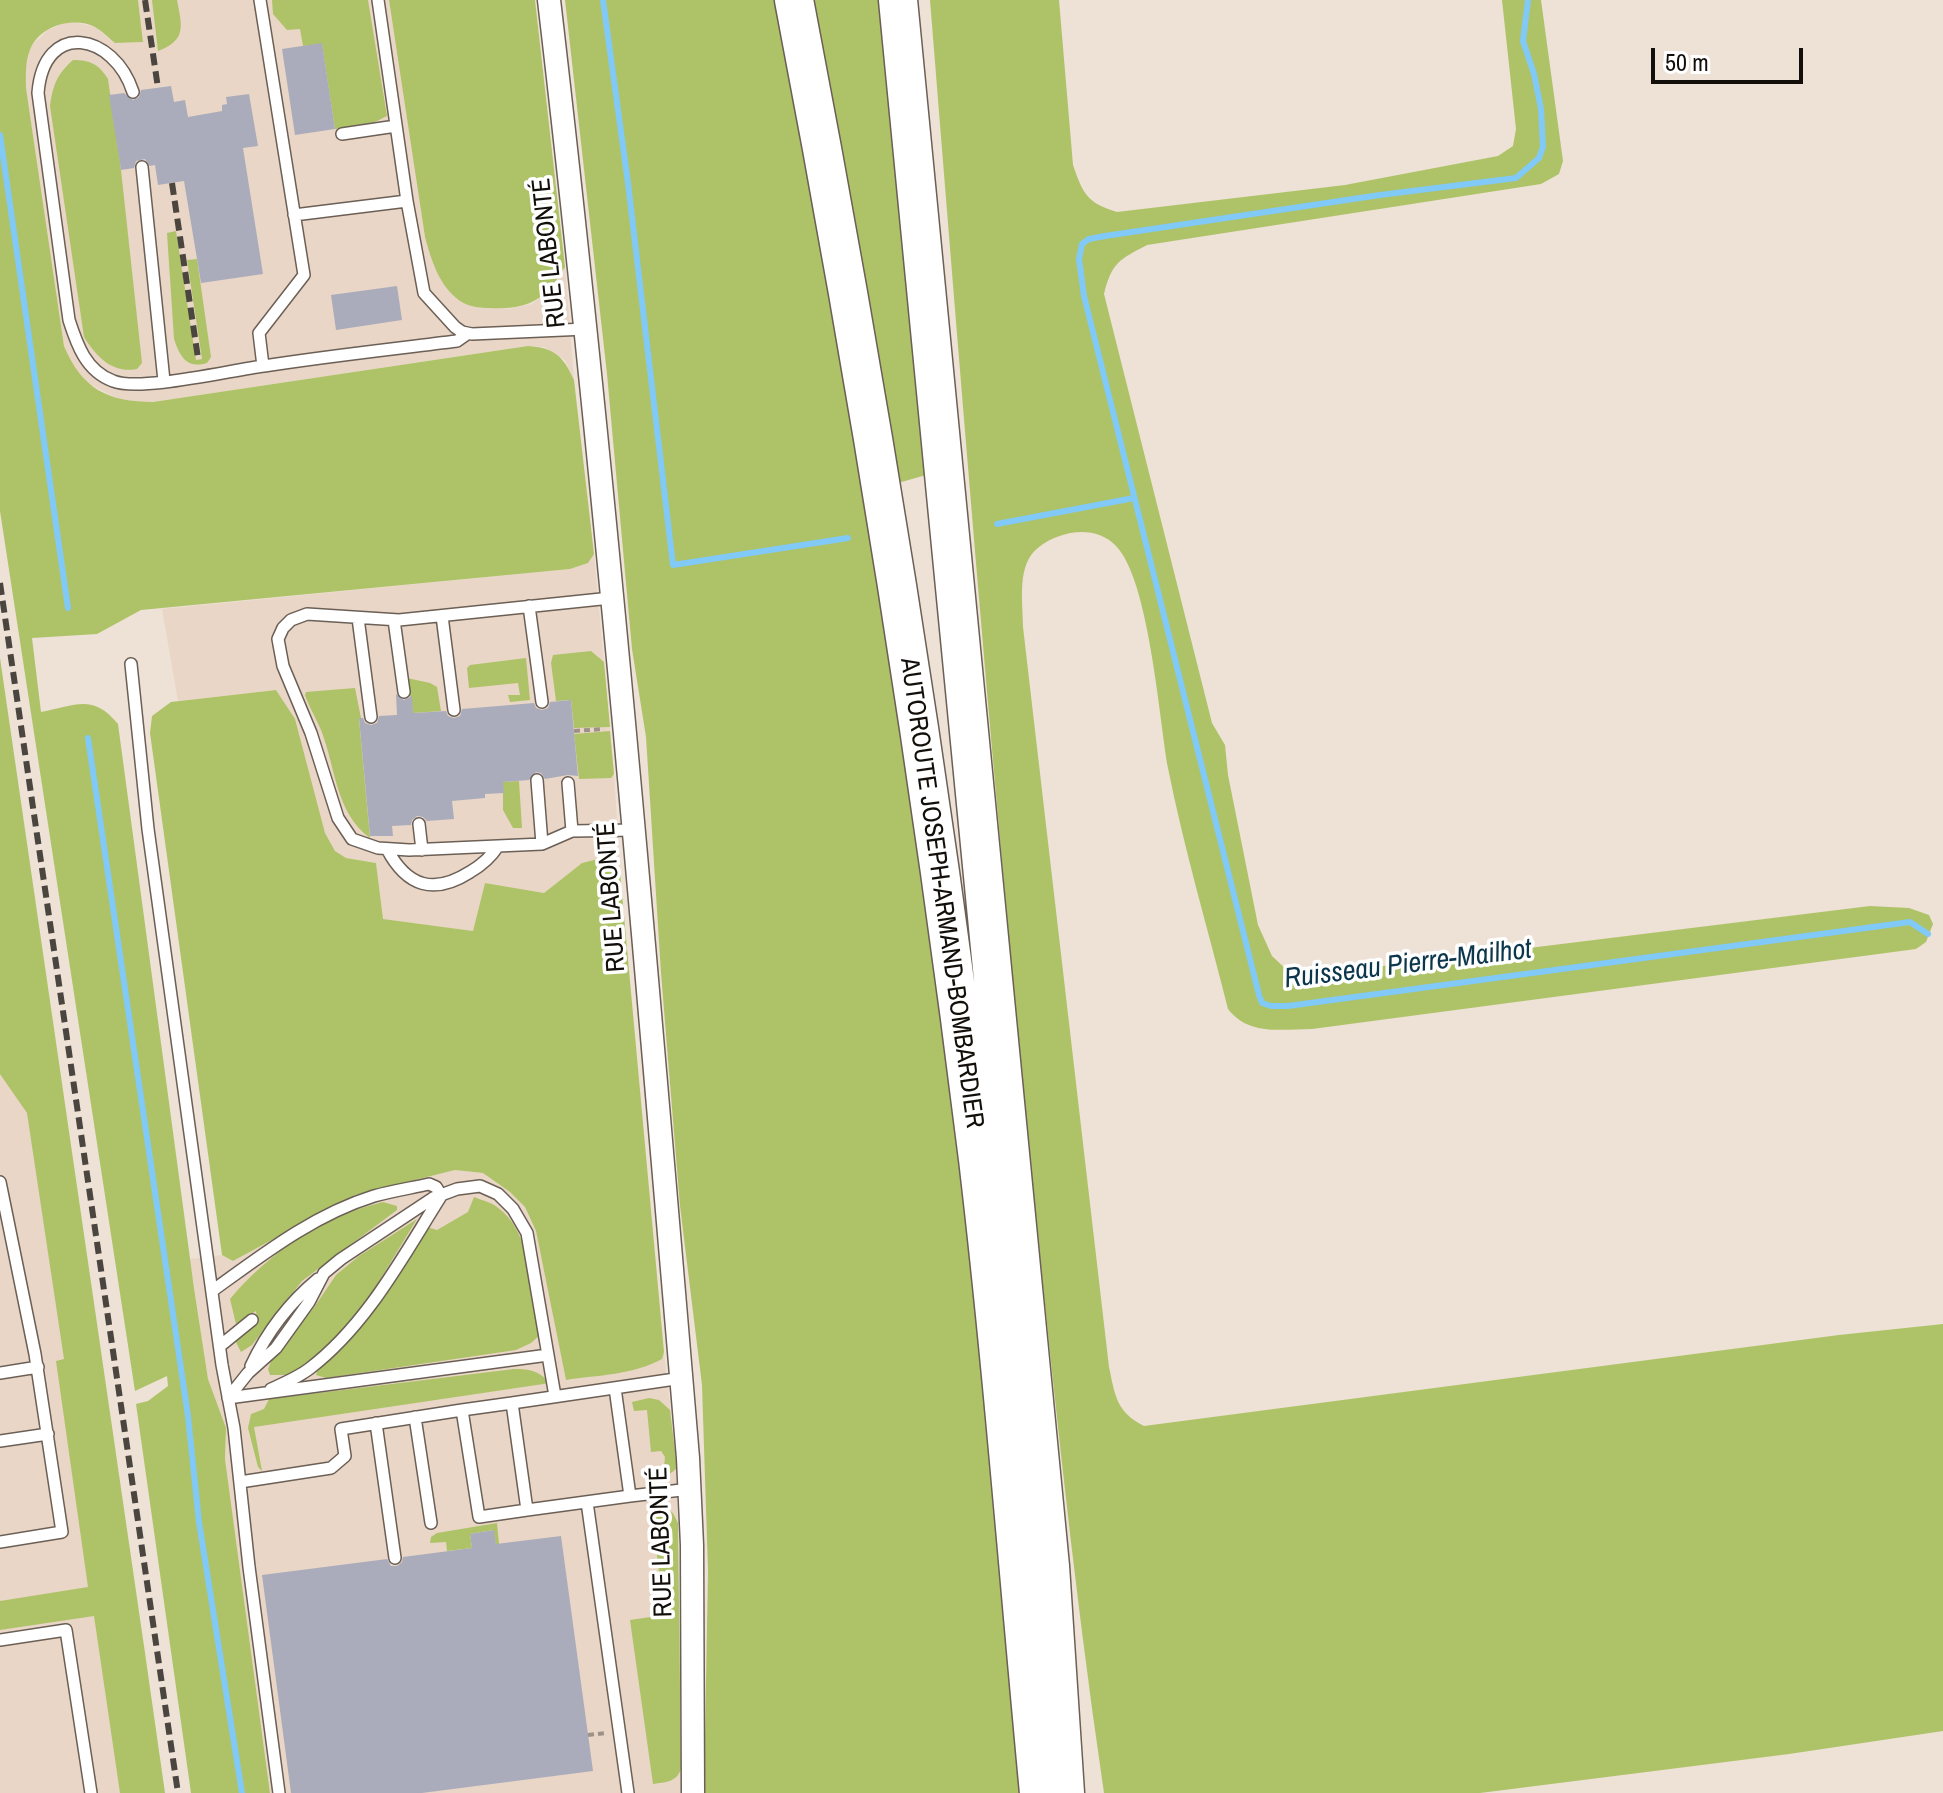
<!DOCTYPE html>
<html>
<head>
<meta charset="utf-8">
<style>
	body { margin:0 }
	#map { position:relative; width:1943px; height:1793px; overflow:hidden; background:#eee1d6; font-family:"Archivo Narrow",sans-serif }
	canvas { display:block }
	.scale { position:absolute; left:1651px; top:48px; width:152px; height:36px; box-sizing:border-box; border:4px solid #120e0a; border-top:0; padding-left:10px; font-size:24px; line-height:28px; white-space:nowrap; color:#120e0a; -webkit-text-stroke:6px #fff; paint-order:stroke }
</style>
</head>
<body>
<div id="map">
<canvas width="1943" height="1793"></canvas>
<div class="scale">50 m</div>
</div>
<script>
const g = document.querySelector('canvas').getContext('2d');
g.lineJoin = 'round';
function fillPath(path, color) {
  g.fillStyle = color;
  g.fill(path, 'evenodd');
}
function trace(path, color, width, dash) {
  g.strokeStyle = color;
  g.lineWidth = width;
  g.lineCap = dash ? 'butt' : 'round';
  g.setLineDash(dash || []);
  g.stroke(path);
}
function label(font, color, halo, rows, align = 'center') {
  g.font = font + ' "Archivo Narrow",sans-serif';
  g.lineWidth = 7;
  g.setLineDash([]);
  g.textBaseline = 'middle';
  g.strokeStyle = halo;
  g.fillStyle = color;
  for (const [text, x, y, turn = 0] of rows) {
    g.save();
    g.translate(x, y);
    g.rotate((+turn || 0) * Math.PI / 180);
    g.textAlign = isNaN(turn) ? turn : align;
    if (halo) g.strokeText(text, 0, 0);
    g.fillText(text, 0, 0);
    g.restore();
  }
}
const industrial = new Path2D(`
	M138 0H389L425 237 434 267 457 299 509 309 532 304 554 287 565 267 574 380 565 360 553 352 543 347 528 346 153 402H124L86 382 73 368 64 346 26 88V63L31 46 48 30 68 21 95 27 115 43 143 42Z
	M594 554 614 774 620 872 599 859 582 863 544 893 485 883 473 931 382 919 376 863 346 858 335 851 325 833 276 690 178 701 162 609 570 569 588 563Z
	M0 934 132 1793H0Z
	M455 1170 483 1173 510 1192 525 1207 536 1231 566 1379 661 1359 664 1352 677 1468 681 1793H270L225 1459 226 1428 208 1379 190 1259 222 1255 233 1261 355 1195Z`);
const green = new Path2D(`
	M0 0H138L143 42 115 43C109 38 102 31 95 27 73 16 39 26 30 50 25 62 26 75 26 88L64 346C82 389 108 402 153 402L528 346C555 348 563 356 574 380L594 554 588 563 570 569 141 610 97 634 32 638 41 712C76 706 92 693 118 724L194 1288 208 1379 226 1428 225 1459 270 1793H191L136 1404 148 1401 168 1386 167 1376 135 1391 0 511Z
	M152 0H177C182 26 187 40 158 51Z
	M272 0H368L387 116 369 125 335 129 322 44 303 46 300 29 287 30 273 14Z
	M389 0H535L565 267C546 300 528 310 490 308 478 308 464 306 455 297 438 282 431 259 425 237Z
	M565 0H777L850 388 924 888 961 1168 1022 1793H704L708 1571 702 1385 680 1206 661 973 646 737 632 649 607 374Z
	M810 0H879L926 475 898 483Z
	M930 0H1059L1073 165C1083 194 1087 203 1117 212L1345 185 1498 156 1513 146 1516 129 1502 0H1541L1563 161 1559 174 1541 184 1147 245C1119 260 1112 262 1104 294L1212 723 1225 745 1228 775 1258 925 1272 956 1288 971 1310 975 1870 906 1909 908 1929 915 1933 924 1926 942 1916 949 1312 1029C1280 1029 1249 1036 1228 1009 1208 929 1184 849 1168 768 1159 717 1149 580 1116 546 1095 524 1060 531 1039 547 1016 564 1023 601 1023 627L1109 1367C1115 1395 1116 1412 1144 1426L1839 1335 1943 1324V1731L1789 1754 1480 1793H1104C1071 1569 1049 1344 1026 1119 990 746 960 373 930 0Z
	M73 60C90 60 99 64 108 79L121 170 142 363 137 369C112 374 96 356 84 337L50 106C53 85 57 74 73 60Z
	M176 231 196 360 202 359 187 260 197 259 211 357 207 363C187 369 180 357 174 339L167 233Z
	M591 651 604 662 610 727 574 728 571 700 556 701 551 663 553 655Z
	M0 658 144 1646 165 1793H120L94 1616 0 1630V1601L88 1587 56 1361 64 1359 27 1113 0 1074Z
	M526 658 530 700 510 702 508 695H520L518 683 469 688 467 668 470 665Z
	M407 678 430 683 437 687 441 711 413 713Z
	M355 688 361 718 359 719 370 838C335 812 336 768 321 730 316 718 309 707 305 695L306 692Z
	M276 690 295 719 325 833 335 851 346 858 376 863 383 919 473 931 485 883 544 893 582 863 598 859 620 872 664 1352 662 1359C633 1375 598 1375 566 1380L536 1231 525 1207 510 1192 483 1173 455 1170 355 1195 233 1261 222 1255 150 733 152 716 171 702Z
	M610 731 614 774 611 778 579 779 574 734Z
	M519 781 522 828H513L503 810V782Z
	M474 1197C481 1200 491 1202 497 1207 532 1231 533 1295 540 1335L531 1343 516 1350 326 1378 316 1375 318 1367 427 1227 437 1230 468 1212Z
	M383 1202 397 1206V1210L302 1281 252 1345 241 1352 235 1340 257 1321 256 1311 236 1324 230 1299C268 1253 324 1216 383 1202Z
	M417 1219 353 1324 322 1353 289 1375H270L268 1369 272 1359 315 1306 336 1275 359 1256Z
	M514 1369C530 1369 539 1371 550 1383L254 1427 262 1471 258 1467 248 1428 251 1414 264 1409 269 1399Z
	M649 1398 659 1400 670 1410 677 1468C670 1474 664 1479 654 1476L652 1467 661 1470 664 1467 665 1457 661 1451 651 1452 647 1410 634 1411 632 1402Z
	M664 1508 673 1513 678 1523 681 1769C676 1783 665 1782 653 1784L630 1620 664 1615 652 1513 655 1509Z
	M497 1523 499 1544H496L493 1530 470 1534 472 1548 447 1551 446 1542 430 1543 431 1537 437 1533Z`);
const stream = new Path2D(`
	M603 0 628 183 673 565 848 538
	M1528 0 1523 41 1534 74 1541 109 1543 147 1539 158 1516 178 1380 195 1105 236 1089 239 1082 244 1079 259 1084 296 1259 995 1262 1003 1271 1006H1288L1910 922 1928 934
	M0 135 68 608
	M997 524 1134 498
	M88 738 188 1416 199 1522 242 1793`);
const building = new Path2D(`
	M322 43 335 129 295 135 282 49Z
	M171 86 174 102 185 100 188 117 222 111V105L227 104 226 97 249 94 258 146 243 148 263 274 201 283 184 181 158 185 155 165 150 166 145 159 136 161 134 168 121 170 109 95 124 93 133 100 139 97 141 90Z
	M397 286 402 320 336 330 331 295Z
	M396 694 404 700 412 696 413 713 446 711 448 716 454 718 460 716 462 709 534 703 536 708 542 710 548 708 550 702 571 700 578 776 568 775 545 779 541 773 536 772 529 780 503 782 504 793 485 794V798L452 801 454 819 427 821 423 817 417 816 412 820 411 825 392 826 393 836H370L359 718H363L365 723 371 725 377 723 379 716 397 715Z
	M494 1530 496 1544 561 1536 593 1771 422 1793H291L262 1575 387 1559 391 1566H397L402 1562 403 1557 472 1548 470 1534Z`);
const path = new Path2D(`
	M574 731 604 729
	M588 1735 606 1733`);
const service = new Path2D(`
	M260 0 304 275 259 333 263 366
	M378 0 407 201
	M133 92C114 33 44 19 38 93L69 320C77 345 86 371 113 381 140 392 231 370 264 366 328 356 393 349 457 341L467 334
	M342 134 396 126
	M142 167 164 381
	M294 215 407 201 424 293 455 327 462 332 472 334 586 329
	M529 606 542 702
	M442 616 454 710
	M358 618 371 717
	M394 620 404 692
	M131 664 148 829 222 1365 234 1428 249 1567 279 1793
	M537 780 542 844
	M568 783 572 831 635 830
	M419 824 422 850
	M572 831 542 844 409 850 378 848 352 839 338 818 311 733 283 666 278 639 283 628 291 620 307 614 399 620 611 598
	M387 849C407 887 434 895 470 872 482 865 491 857 498 846
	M0 1182 35 1354 62 1532 0 1542
	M212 1291C262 1255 313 1215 374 1196 392 1191 411 1188 429 1184L436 1187 441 1195
	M220 1346 252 1320
	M251 1366C267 1332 289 1303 318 1279
	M0 1373 38 1367
	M615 1388 630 1496 690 1489
	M271 1389C284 1383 297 1378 309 1369 367 1325 403 1256 441 1196
	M228 1398 248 1373 276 1348 309 1302 324 1273 341 1259 433 1198 457 1189 480 1186 498 1194 513 1209 527 1233 555 1396
	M228 1398 548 1355
	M512 1403 462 1410 479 1517 527 1510
	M415 1417 431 1523
	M376 1423 395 1558
	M0 1441 48 1434
	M240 1482 331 1468 345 1456 341 1429 462 1410
	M630 1496 527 1510 512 1403 682 1378
	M587 1502 628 1793
	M0 1640 66 1630 91 1793`);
const minor = new Path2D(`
	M549 0C606 485 647 972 688 1458L692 1545 693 1793`);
const motorway = new Path2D(`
	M794 0C868 384 930 771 978 1159 1003 1370 1019 1582 1039 1793
	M898 0 1050 1566 1065 1793`);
const rail = new Path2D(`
	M145 0 158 88
	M172 183 198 358
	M0 583 178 1793`);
const streetNames = [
	["RUE LABONTÉ",550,253,-96],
	["AUTOROUTE JOSEPH-ARMAND-BOMBARDIER",941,893,82],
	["RUE LABONTÉ",612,897,-94],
	["RUE LABONTÉ",662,1542,-92]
];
const waterNames = [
	["Ruisseau Pierre-Mailhot",1408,965,-7]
];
fillPath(industrial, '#e9d6c6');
fillPath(green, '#aec367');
trace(stream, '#81c9f6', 6);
fillPath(building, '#abacbb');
trace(service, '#6b5f56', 14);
trace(minor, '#6b5f56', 25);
trace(motorway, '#6b5f56', 41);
trace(path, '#9c928a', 4, [6, 4]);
trace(service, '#fff', 11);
trace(minor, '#fff', 22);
trace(motorway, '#fff', 38);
trace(rail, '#4b453f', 6, [12, 6]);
label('26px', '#120e0a', '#fff', streetNames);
label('italic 28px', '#0c364c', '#fff', waterNames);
</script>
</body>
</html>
